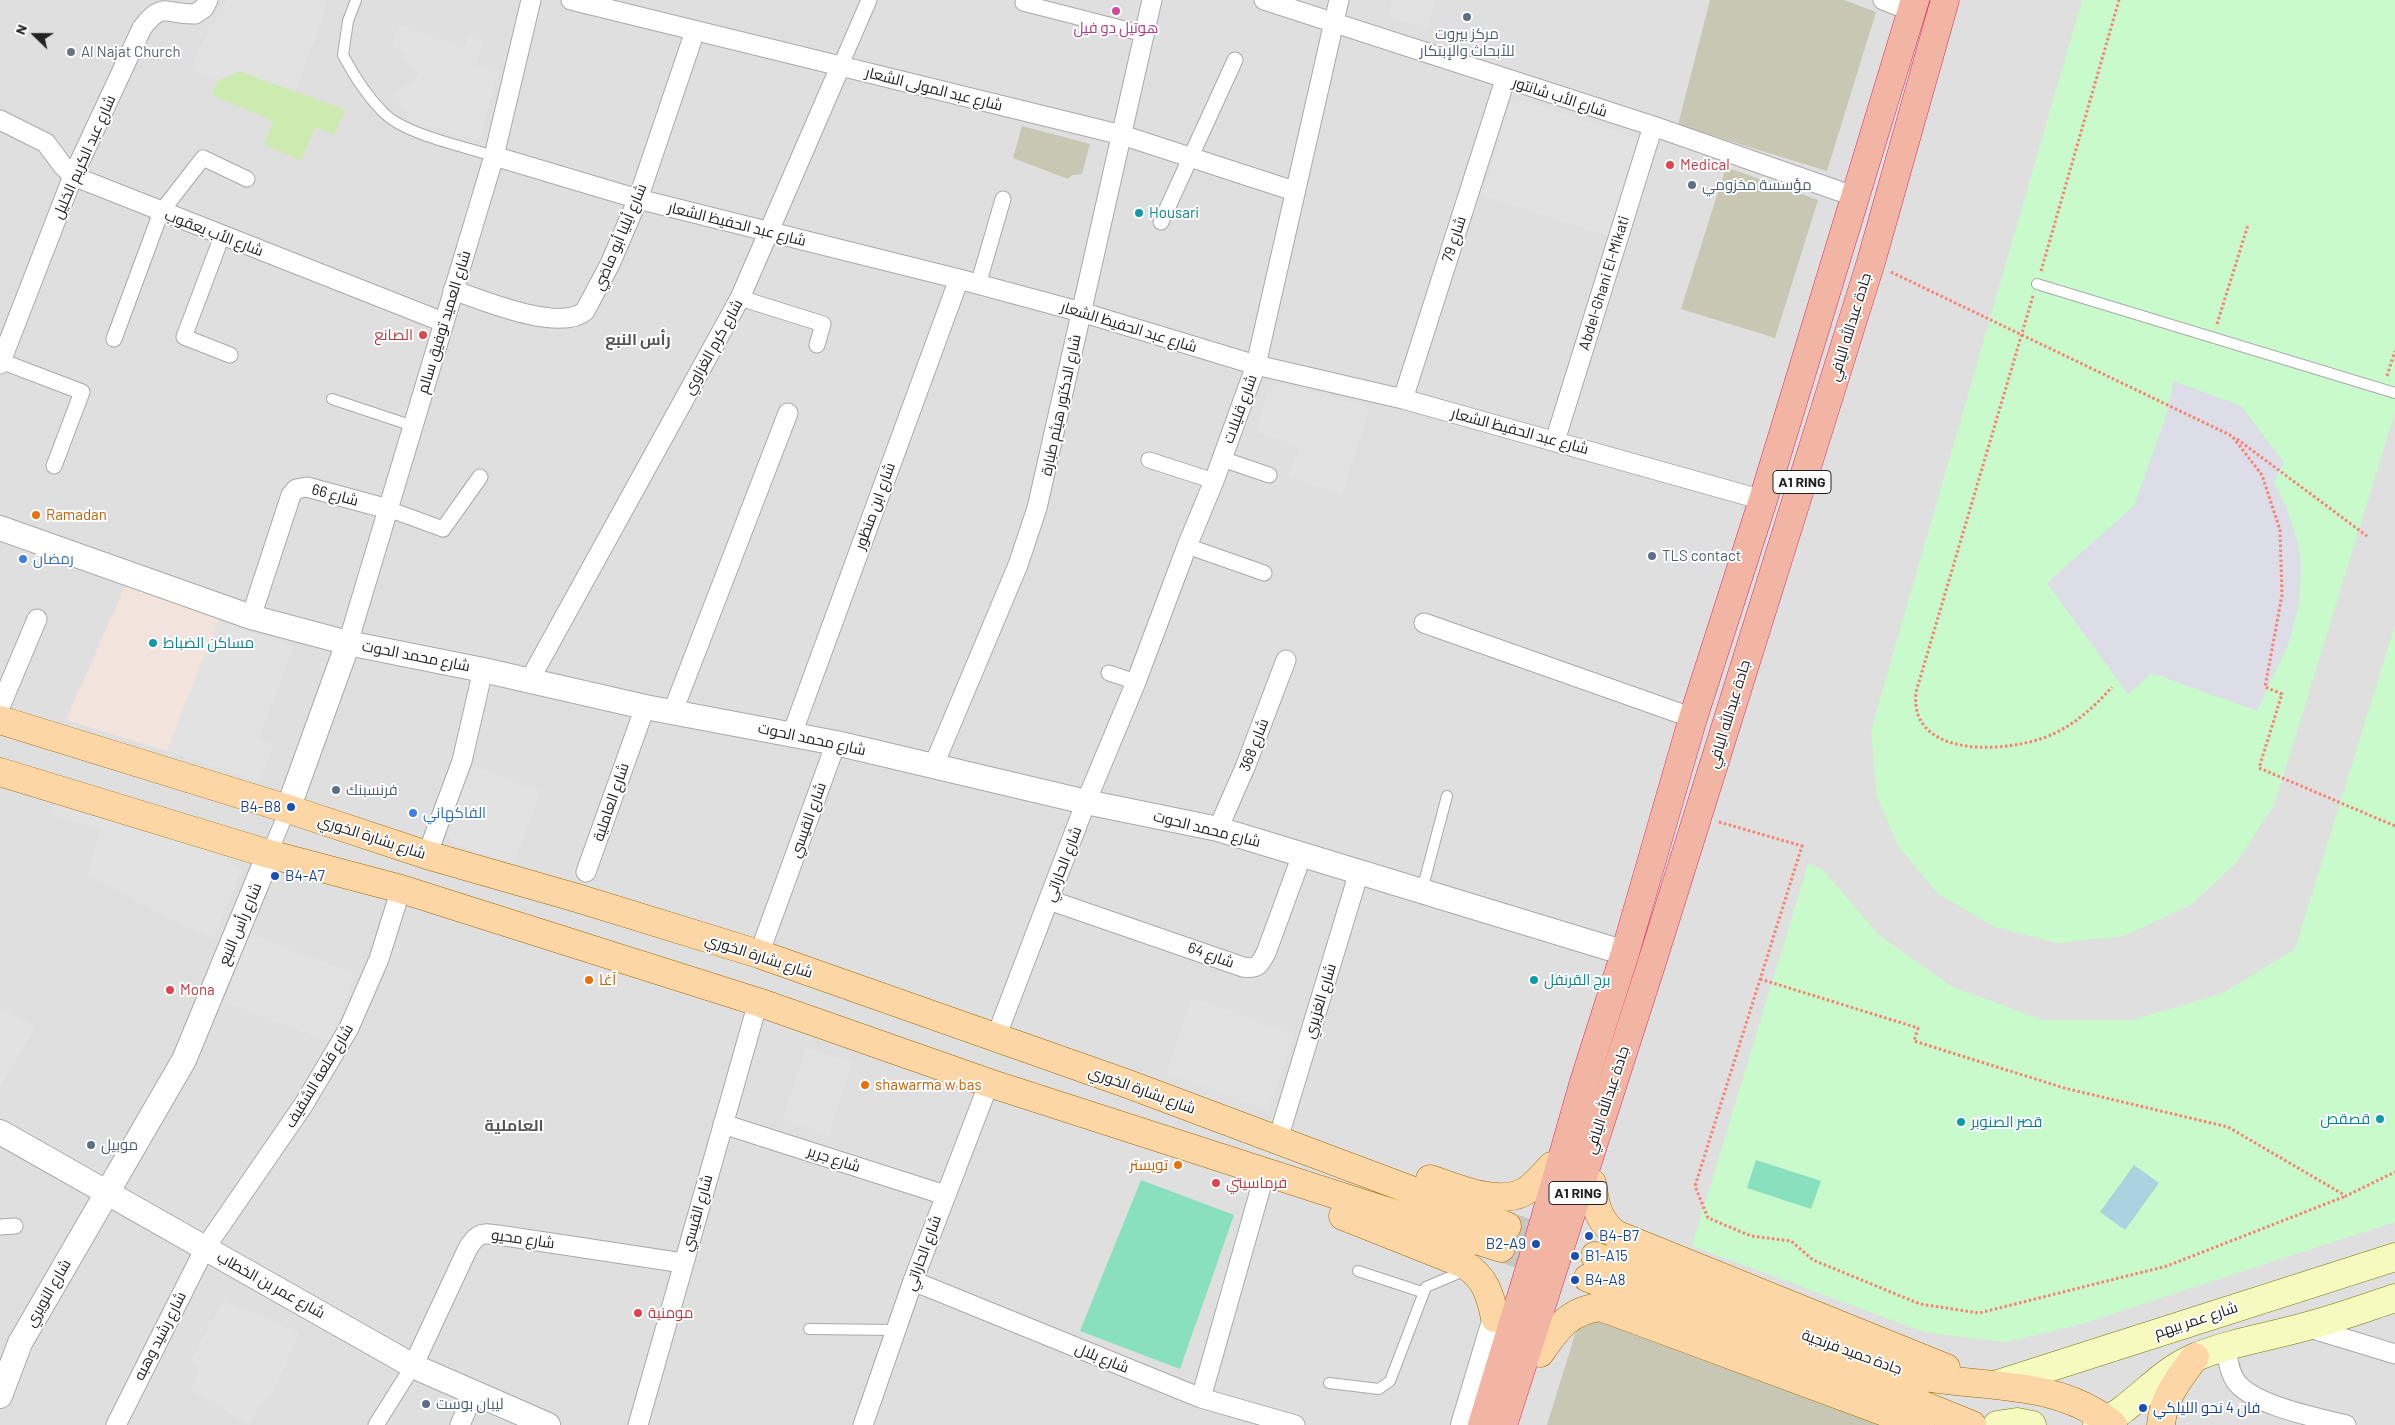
<!DOCTYPE html>
<html>
<head>
<meta charset="utf-8">
<style>
	body { margin:0 }
	#map { position:relative; width:2395px; height:1425px; overflow:hidden; background:#f2efe9; font-family:Barlow,sans-serif }
	canvas { display:block }
	.north { position:absolute; left:10px; top:10px; width:50px; height:50px; -webkit-text-stroke:4px #fff; paint-order:stroke; rotate:292deg; font-size:14px; font-weight:700; line-height:20px; text-align:center; color:#222 }
	.north::after { content:''; display:block; margin:auto; width:18px; height:22px; background:#222; clip-path:polygon(50% 0,100% 100%,50% 72%,0 100%) }
</style>
</head>
<body>
<div id="map">
<canvas width="2395" height="1425"></canvas>
<div class="north">N</div>
</div>
<script>
const g = document.querySelector('canvas').getContext('2d');
g.lineJoin = 'round';
function fillPath(path, color) {
  g.fillStyle = color;
  g.fill(path, 'evenodd');
}
function trace(path, color, width, dash) {
  g.strokeStyle = color;
  g.lineWidth = width;
  g.lineCap = dash ? 'butt' : 'round';
  g.setLineDash(dash || []);
  g.stroke(path);
}
function label(font, color, halo, rows, align = 'center') {
  g.font = font + ' Barlow,Cairo,sans-serif';
  g.lineWidth = 4;
  g.setLineDash([]);
  g.textBaseline = 'middle';
  g.strokeStyle = halo;
  g.fillStyle = color;
  for (const [text, x, y, turn = 0] of rows) {
    g.save();
    g.translate(x, y);
    g.rotate((+turn || 0) * Math.PI / 180);
    g.textAlign = isNaN(turn) ? turn : align;
    if (halo) g.strokeText(text, 0, 0);
    g.fillText(text, 0, 0);
    g.restore();
  }
}
const residential = new Path2D(`
	M0 0H2395V1425H0Z`);
const military = new Path2D(`
	M126 584 221 614 167 751 66 720Z`);
const construction = new Path2D(`
	M1710 0H1844L1876 12 1827 171 1678 125Z
	M1022 126 1090 144 1082 174 1072 175 1068 179 1013 158Z
	M1726 167 1818 200 1775 338 1681 309Z
	M1599 1317 1881 1425H1547L1576 1331Z`);
const grass = new Path2D(`
	M240 71 346 110 334 135 315 127 301 161 264 144 273 121 212 95 217 81Z`);
const park = new Path2D(`
	M2082 0H2395V412L2275 803 2237 862 2191 905 2124 936 2057 943 1995 927 1938 894 1899 847 1877 797 1871 730Z
	M2395 625V1222L2075 1326 2006 1342 1924 1332 1692 1246 1808 864 1822 869 1880 936 1953 987 2043 1020H2133L2223 993 2295 949Z`);
const pitch = new Path2D(`
	M1756 1160 1821 1181 1811 1209 1747 1188Z
	M1141 1180 1234 1215 1180 1369 1080 1331Z`);
const parking = new Path2D(`
	M228 0H327L319 29 295 92 240 71 217 81 191 70 202 42Z
	M1392 0H1435L1428 28 1389 17Z
	M399 25 464 47 468 36 484 41 476 65 498 72 479 141 411 121 394 96 419 74 392 43Z
	M1523 100 1639 139 1608 236 1482 195 1510 106Z
	M1281 383 1370 407 1342 495 1289 476 1299 447 1256 432 1268 392Z
	M218 621 294 646 259 739 274 746 260 781 167 751Z
	M471 765 541 791 514 863 453 843 447 830Z
	M56 800 215 851 242 869 214 939 87 874 101 830 51 814Z
	M250 934 355 974 330 1042 224 1002Z
	M1192 998 1295 1034 1268 1110 1166 1074Z
	M0 1006 35 1027 0 1087Z
	M806 1048 852 1062 829 1135 782 1120Z
	M224 1300 299 1333 272 1394 261 1404 249 1425 191 1390 199 1372 190 1361Z`);
const plaza = new Path2D(`
	M2174 381 2241 406 2284 462 2274 483 2285 503 2299 546 2301 565 2299 604 2289 642 2257 711 2152 673 2128 694 2047 583 2134 506 2166 416Z`);
const water = new Path2D(`
	M2134 1165 2159 1183 2125 1230 2100 1212Z`);
const primaryTunnel = new Path2D(`
	M1507 1226 1595 1256
	M1501 1248 1588 1278`);
const path = new Path2D(`
	M2041 271 2119 0
	M1891 272 2232 436 2262 475 2280 530 2282 595 2265 687 2282 694 2259 768 2395 826
	M2033 296 1916 692C1908 761 2013 753 2053 734 2077 723 2095 706 2112 687
	M2217 324 2248 225
	M2387 376 2395 351
	M2237 439 2367 536
	M1719 822 1802 846 1695 1186 1708 1218 1751 1236 1791 1241 1813 1260 1920 1304 1979 1313 2167 1266 2346 1196
	M1760 979 1918 1028 1914 1041 2064 1088 2228 1127 2346 1196 2395 1172`);
const service = new Path2D(`
	M356 0 348 21 343 55C353 74 367 96 383 112 403 134 465 147 494 156
	M2037 284 2395 393
	M332 399 413 426
	M1422 890 1447 796
	M1358 1271 1422 1292
	M809 1329 896 1330
	M1329 1383 1379 1389 1390 1381 1426 1287 1466 1270`);
const pedestrian = new Path2D(`
	M1023 3 1144 34
	M840 67 869 0
	M1161 222 1235 60
	M222 236 184 337 230 355
	M978 285 1003 199
	M740 298 823 324 817 345
	M114 339 161 212 203 158 247 179
	M1 361 82 392 54 466
	M1222 459 1269 475
	M1149 460 1214 481
	M388 509 443 529 480 477
	M1187 546 1264 573
	M1109 673 1136 682
	M269 854 288 809
	M0 1227 15 1226
	M376 1425 413 1366`);
const minor = new Path2D(`
	M571 0 1122 135 1294 191
	M1264 0 1653 126 1856 197
	M1883 0 1911 11
	M0 120 46 143 63 166 73 176 443 322
	M494 156 638 199 959 279 1081 312 1256 365 1403 399 1763 500
	M453 290C482 300 560 333 585 311L610 264 638 199 695 31
	M0 364 73 176 142 28C163 0 167 15 195 14L204 8 208 0
	M1403 399 1505 80
	M1555 441 1653 126
	M251 617 291 495 296 489 307 487 388 509
	M1424 623 1693 718
	M348 643 494 156 531 0
	M529 681 740 298 840 67
	M0 707 37 619
	M673 711 788 413
	M792 734 959 279
	M933 767 1018 565 1037 508 1152 0
	M1218 829 1246 765 1286 660
	M427 855 462 761 483 670
	M586 872 645 707
	M1049 900 1243 967C1257 969 1259 966 1266 953L1302 855
	M759 954 836 743
	M996 1037 1086 802 1136 682 1187 546 1214 481 1256 365 1339 0
	M723 1124 945 1195
	M1281 1129 1359 872
	M913 1281 1201 1398 1295 1425
	M2306 1327 2395 1354
	M2226 1347C2228 1359 2229 1373 2237 1383 2258 1407 2316 1417 2346 1425
	M413 1366 467 1250C478 1230 484 1233 505 1236L683 1263
	M1201 1398 1261 1187
	M116 1425 205 1248 304 1104 349 1028 379 959 401 889
	M460 1425 474 1392
	M638 1425 758 1002
	M863 1425 913 1281 989 1083`);
const tertiary = new Path2D(`
	M0 528 251 617 348 643 483 670 645 707 836 743 1086 802 1218 829 1625 953
	M288 809 348 643
	M0 1132 413 1366 548 1425
	M0 1396 20 1343 184 1060 269 854
	M1463 1425 1495 1318`);
const secondary = new Path2D(`
	M1998 1384 2395 1257
	M1997 1425 2017 1422 2032 1425
	M2097 1425C2134 1409 2157 1373 2194 1358 2228 1343 2268 1337 2304 1327 2335 1319 2365 1308 2395 1298`);
const primary = new Path2D(`
	M0 720 288 809 427 855 577 898 759 954 1128 1084 1507 1226
	M0 772 269 854 401 889 758 1002 989 1083 1501 1248
	M1430 1179C1457 1188 1497 1206 1524 1192 1534 1187 1544 1174 1552 1166
	M1592 1183C1595 1205 1598 1220 1615 1234L1946 1368
	M1343 1216 1464 1264C1485 1278 1490 1293 1495 1318
	M1595 1256 1914 1375C1981 1389 2056 1378 2113 1425
	M1588 1278 1893 1393 1972 1425
	M1540 1353C1557 1329 1569 1310 1601 1307L1920 1425
	M2161 1425C2163 1398 2179 1378 2195 1357`);
const trunk = new Path2D(`
	M1482 1425 1544 1222 1583 1085 1625 953 1693 718 1763 500 1915 0
	M1503 1425 1652 962 1871 262 1945 0`);
const markers = [
	[1116,11,5,"#d1479c"],
	[1467,17,5,"#5c6f8a"],
	[71,52,5,"#6b7280"],
	[1670,165,5,"#e0444e"],
	[1692,185,5,"#5c6f8a"],
	[1139,213,5,"#0f9aa8"],
	[423,335,5,"#e0444e"],
	[36,515,5,"#e8710a"],
	[1652,556,5,"#5c6f8a"],
	[23,559,5,"#3f7fe0"],
	[153,643,5,"#0f9aa8"],
	[336,790,5,"#5c6f8a"],
	[291,807,5,"#1a4fb4"],
	[413,813,5,"#3f7fe0"],
	[275,876,5,"#1a4fb4"],
	[589,980,5,"#e8710a"],
	[1534,980,5,"#0f9aa8"],
	[170,990,5,"#e0444e"],
	[865,1085,5,"#e8710a"],
	[2380,1119,5,"#0f9aa8"],
	[1961,1122,5,"#0f9aa8"],
	[91,1145,5,"#5c6f8a"],
	[1178,1165,5,"#e8710a"],
	[1216,1183,5,"#e0444e"],
	[1589,1236,5,"#1a4fb4"],
	[1536,1244,5,"#1a4fb4"],
	[1575,1256,5,"#1a4fb4"],
	[1575,1280,5,"#1a4fb4"],
	[638,1313,5,"#e0444e"],
	[426,1404,5,"#5c6f8a"],
	[2143,1408,5,"#1a4fb4"]
];
const shields = [
	[1802,482,58],
	[1578,1193,58]
];
const shieldNames = [
	["A1 RING",1802,482],
	["A1 RING",1578,1193]
];
const hotelNames = [
	["هوتيل دو فيل",1116,28]
];
const serviceNames = [
	["مركز بيروت",1467,34,"center"],
	["للأبحاث والإبتكار",1467,51,"center"],
	["مؤسسة مخزومي",1702,185],
	["TLS contact",1662,556],
	["فرنسبنك",346,790],
	["موبيل",101,1145],
	["ليبان بوست",436,1404]
];
const worshipNames = [
	["Al Najat Church",81,52]
];
const streetNames = [
	["شارع عبد المولى الشعار",934,89,14],
	["شارع الأب شانتور",1560,97,18],
	["شارع عبد الكريم الخليل",84,157,-66],
	["شارع عبد الحفيظ الشعار",737,224,14],
	["شارع الأب يعقوب",214,233,21],
	["شارع أيليا أبو ماضي",620,237,-67],
	["شارع 79",1454,239,-72],
	["Abdel-Ghani El-Mikati",1604,283,-73],
	["شارع العميد توفيق سالم",444,322,-73],
	["شارع عبد الحفيظ الشعار",1129,327,17],
	["جادة عبدالله اليافي",1850,327,-73],
	["شارع كرم الغزاوي",713,347,-61],
	["شارع الدكتور هيثم طبارة",1061,405,-78],
	["شارع قليلات",1240,409,-70],
	["شارع عبد الحفيظ الشعار",1520,431,15],
	["شارع 66",335,495,15],
	["شارع ابن منظور",875,506,-70],
	["شارع محمد الحوت",416,656,11],
	["جادة عبدالله اليافي",1729,714,-73],
	["شارع محمد الحوت",812,739,12],
	["شارع 368",1254,745,-69],
	["شارع العاملية",611,802,-71],
	["شارع القيسي",808,820,-70],
	["شارع محمد الحوت",1207,829,14],
	["شارع بشارة الخوري",372,837,18],
	["شارع الحاراتي",1063,864,-69],
	["شارع رأس النبع",240,924,-67],
	["شارع 64",1211,955,20],
	["شارع بشارة الخوري",759,956,18],
	["شارع الغزيري",1320,1001,-73],
	["شارع قلعة الشقيف",319,1076,-59],
	["شارع بشارة الخوري",1142,1090,20],
	["جادة عبدالله اليافي",1607,1100,-72],
	["شارع جرير",834,1159,18],
	["شارع القيسي",697,1213,-74],
	["شارع محيو",523,1239,8],
	["شارع الحاراتي",923,1253,-70],
	["شارع عمر بن الخطاب",271,1285,29],
	["شارع النويري",48,1293,-60],
	["شارع عمر بيهم",2196,1320,-18],
	["شارع رشيد وهبه",160,1336,-63],
	["جادة حميد فرنجية",1852,1352,20],
	["شارع بلال",1102,1358,22]
];
const healthNames = [
	["Medical",1680,165],
	["الصانع",413,335,"right"],
	["Mona",180,990],
	["فرماسيتي",1226,1183],
	["مومنية",648,1313]
];
const cultureNames = [
	["Housari",1149,213],
	["مساكن الضباط",163,643],
	["برج القرنفل",1544,980],
	["قصقص",2370,1119,"right"],
	["قصر الصنوبر",1971,1122]
];
const foodNames = [
	["Ramadan",46,515],
	["آغا",599,980],
	["shawarma w bas",875,1085],
	["تويستر",1168,1165,"right"]
];
const shopNames = [
	["رمضان",33,559],
	["الفاكهاني",423,813]
];
const transitNames = [
	["B4-B8",281,807,"right"],
	["B4-A7",285,876],
	["B4-B7",1599,1236],
	["B2-A9",1526,1244,"right"],
	["B1-A15",1585,1256],
	["B4-A8",1585,1280],
	["فان 4 نحو الليلكي",2153,1408]
];
const neighbourhoodNames = [
	["رأس النبع",638,340],
	["العاملية",514,1126]
];
fillPath(residential, '#e0dfdf');
fillPath(military, '#f3e3dd');
fillPath(construction, '#c7c7b4');
fillPath(grass, '#cdebb0');
fillPath(park, '#c8facc');
fillPath(pitch, '#88e0be');
fillPath(parking, '#e2e2e2');
fillPath(plaza, '#dddde8');
fillPath(water, '#aad3df');
trace(primaryTunnel, '#c8c6c1', 28, [28, 14]);
trace(service, '#a9a9a9', 12);
trace(pedestrian, '#a9a9a9', 17);
trace(minor, '#a9a9a9', 21);
trace(tertiary, '#a9a9a9', 26);
trace(secondary, '#707d05', 29);
trace(primary, '#a06b00', 29);
trace(trunk, '#dc2a67', 29);
trace(path, '#fa8072', 3, [2.5, 2.5]);
trace(service, '#fff', 10);
trace(pedestrian, '#fff', 15);
trace(minor, '#fff', 19);
trace(tertiary, '#fff', 24);
trace(secondary, '#f7fabf', 28);
trace(primary, '#fcd6a4', 28);
trace(trunk, '#f2b4a3', 28);
for (const [x, y, r, color] of markers) {
  const dot = new Path2D();
  dot.arc(x, y, r, 0, 2 * Math.PI);
  g.fillStyle = color;
  g.fill(dot);
  trace(dot, '#fff', 2);
}
for (const [x, y, w] of shields) {
  const box = new Path2D();
  box.roundRect(x - w / 2, y - 11.5, w, 23, 4);
  g.fillStyle = '#fff';
  g.fill(box);
  trace(box, '#222', 1);
}
label('bold 14px', '#222', null, shieldNames);
label('15px', '#b23c85', '#fff', hotelNames);
label('15px', '#4e5e75', '#fff', serviceNames, 'left');
label('15px', '#5b616d', '#fff', worshipNames, 'left');
label('15px', '#222', '#fff', streetNames);
label('15px', '#be3a42', '#fff', healthNames, 'left');
label('15px', '#0d838f', '#fff', cultureNames, 'left');
label('15px', '#c56008', '#fff', foodNames, 'left');
label('15px', '#366cbe', '#fff', shopNames, 'left');
label('15px', '#164399', '#fff', transitNames, 'left');
label('bold 16px', '#555', '#fff', neighbourhoodNames);
</script>
</body>
</html>
